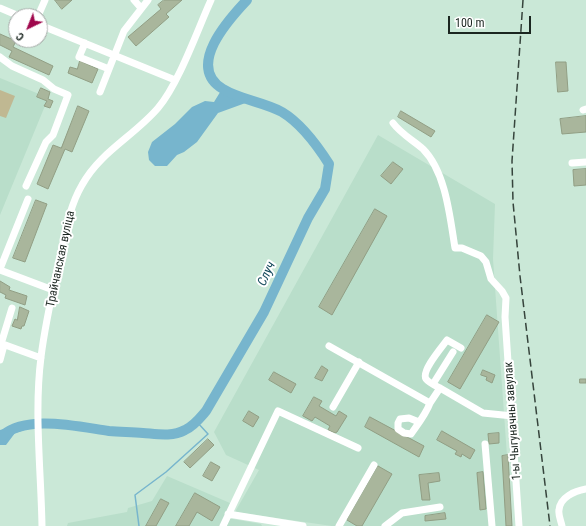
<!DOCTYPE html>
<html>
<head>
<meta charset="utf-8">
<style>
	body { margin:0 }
	#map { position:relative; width:586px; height:526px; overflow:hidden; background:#cae8d7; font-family:"Roboto Condensed",sans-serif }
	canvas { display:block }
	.north { position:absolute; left:8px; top:8px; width:40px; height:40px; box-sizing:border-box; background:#fff; border:1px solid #a4a8a6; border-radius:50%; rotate:223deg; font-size:11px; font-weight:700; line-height:16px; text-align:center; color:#1b2620 }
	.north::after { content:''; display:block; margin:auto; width:14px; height:18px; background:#9f074c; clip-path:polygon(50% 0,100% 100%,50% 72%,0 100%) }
	.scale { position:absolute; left:448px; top:16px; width:83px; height:18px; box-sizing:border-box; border:2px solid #1b2620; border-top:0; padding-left:5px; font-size:12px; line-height:14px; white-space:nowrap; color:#1b2620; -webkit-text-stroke:3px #fff; paint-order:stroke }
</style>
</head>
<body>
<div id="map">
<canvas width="586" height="526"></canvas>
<div class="north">С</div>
<div class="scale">100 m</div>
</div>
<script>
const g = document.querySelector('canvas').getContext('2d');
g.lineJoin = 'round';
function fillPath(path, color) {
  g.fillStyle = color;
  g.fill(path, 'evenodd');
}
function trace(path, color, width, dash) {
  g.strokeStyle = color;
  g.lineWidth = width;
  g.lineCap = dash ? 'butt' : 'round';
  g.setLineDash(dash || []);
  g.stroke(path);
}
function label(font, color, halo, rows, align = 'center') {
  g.font = font + ' "Roboto Condensed",sans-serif';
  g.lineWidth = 4;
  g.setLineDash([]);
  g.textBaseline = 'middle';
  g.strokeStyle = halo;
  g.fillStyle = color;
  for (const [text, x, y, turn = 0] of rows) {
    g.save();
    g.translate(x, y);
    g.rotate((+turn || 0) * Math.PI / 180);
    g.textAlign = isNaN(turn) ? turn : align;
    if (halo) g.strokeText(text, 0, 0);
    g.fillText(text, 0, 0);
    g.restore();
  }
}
const built = new Path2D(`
	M0 78 39 94 38 97 47 101 0 215Z
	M378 135 495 204 493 259 512 526H332L235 512 259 470 226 455 214 432Z
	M167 476 230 503 227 518 261 524 262 526H67L68 523 127 512 128 508 152 501Z`);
const green = new Path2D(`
	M0 90 15 96 6 118 0 116Z`);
const water = new Path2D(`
	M222 89 251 101 218 113 197 142 184 152 177 155 167 166H155L149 160 148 152 152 142 175 124 192 107 205 101 214 102Z
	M27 423 28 429 15 433 6 445H0V430Z`);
const stream = new Path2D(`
	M139 526 135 495 166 472 208 434 197 422`);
const river = new Path2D(`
	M0 438C23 413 80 427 109 431 121 432 132 432 143 433 157 434 172 437 185 430 194 426 200 418 206 411L264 312 308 218 325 189 329 164C317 145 302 124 282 112 264 102 241 100 223 89 185 67 229 19 247 0`);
const building = new Path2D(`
	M55 0H72L62 9Z
	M164 0H182L166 14 169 17 136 46 128 37 161 9 158 5Z
	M0 34 16 41 13 47 53 66 49 75 9 57 12 51 0 45Z
	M80 61 98 69 92 83 68 73 70 67 77 69Z
	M556 62H566L568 91 558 92Z
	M41 88 50 92 48 99 53 101 50 108 44 106 47 101 37 97Z
	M78 106 89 111 72 152 65 149 48 189 37 184 53 145 61 148Z
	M401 111 435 131 431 137 398 117Z
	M586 116V132L562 134 560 119Z
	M393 162 403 169 391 184 381 176Z
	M586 169V185L574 186 573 170Z
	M36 200 47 204 25 262 13 258Z
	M375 209 387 216 332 315 319 307Z
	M0 281 10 287 9 290 27 296 25 305 5 298 6 295 0 292Z
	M20 307 29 311 24 326H22L21 329 12 326 15 319 17 320Z
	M487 315 499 322 460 389 448 382Z
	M322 366 328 370 322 381 315 378Z
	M483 370 495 375 492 383 486 380 487 377 481 375Z
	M274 372 296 384 291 393 269 380Z
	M580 379H586V383H580Z
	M314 397 322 401 319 406 336 416 339 411 347 416 337 432 335 433 328 430 330 426 315 417 312 421 303 416Z
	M249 411 259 417 253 427 243 421Z
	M370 417 424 446 419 457 365 427Z
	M442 431 475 450 470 459 462 454 461 457 455 454 457 451 437 440Z
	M499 433V443L489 444 488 434Z
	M208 439 214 445 190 468 184 462Z
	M508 455 512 526H506L502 456Z
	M211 462 220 467 212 481 203 476Z
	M378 466 392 474 362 526H357L347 520Z
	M483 472 486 509 480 510 477 473Z
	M439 473 440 481 428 483 430 500H422L419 475Z
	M195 493 220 507 212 521 197 512 189 526H176Z
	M161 499 169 503 156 526H146Z
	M445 513 446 519 425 521V516Z`);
const minor = new Path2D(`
	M134 0 141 8
	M0 8 19 16
	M38 16 45 0
	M40 25 175 80
	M85 43 79 57 109 69
	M0 57 12 66 43 80 54 89 68 95 53 135 46 142 26 186
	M100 92 124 31 148 0
	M583 110 586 109
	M393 123C401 134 413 140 423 149 446 172 450 218 455 248H462L481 256 486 262 491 279 502 291 506 298 505 317 519 526
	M572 163 586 162
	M0 269 28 199
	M0 270 53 290
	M0 343 41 358
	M1 344 12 308
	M329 346 430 403 440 388 483 413 513 416
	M0 360 4 345
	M433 384 453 352
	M440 388C436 386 429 383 426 379 421 371 442 347 447 340L461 348
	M333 407 359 362
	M419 422 409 418 400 419 398 423V429L404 433 411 434C418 424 426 414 430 403
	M485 444 492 526
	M228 514 303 526
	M42 526C41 470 34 412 41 357 45 325 52 294 59 262 65 236 68 209 82 185 100 152 134 136 158 108 179 83 197 31 211 0
	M223 526 278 411 358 448
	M339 526 374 465
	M385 526 402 513 440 507
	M562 526C561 521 558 515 559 510 560 497 575 491 586 489`);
const rail = new Path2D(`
	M523 0 512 161 513 202 520 276 550 526`);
const streetNames = [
	["Трайчанская вуліца",61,259,-78],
	["1-ы Чыгуначны завулак",513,421,-94]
];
const waterNames = [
	["Случ",267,274,-65]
];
fillPath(built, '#b9deca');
fillPath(green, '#c0b892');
fillPath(water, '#77b5cd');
trace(stream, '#77b5cd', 1.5);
trace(river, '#77b5cd', 10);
fillPath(building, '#a9b69c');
trace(building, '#919e84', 1);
trace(minor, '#fff', 7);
trace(rail, '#36443c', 1.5, [8, 4]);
label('12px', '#1b2620', '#fff', streetNames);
label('italic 13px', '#184c5e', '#fff', waterNames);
</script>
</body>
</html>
